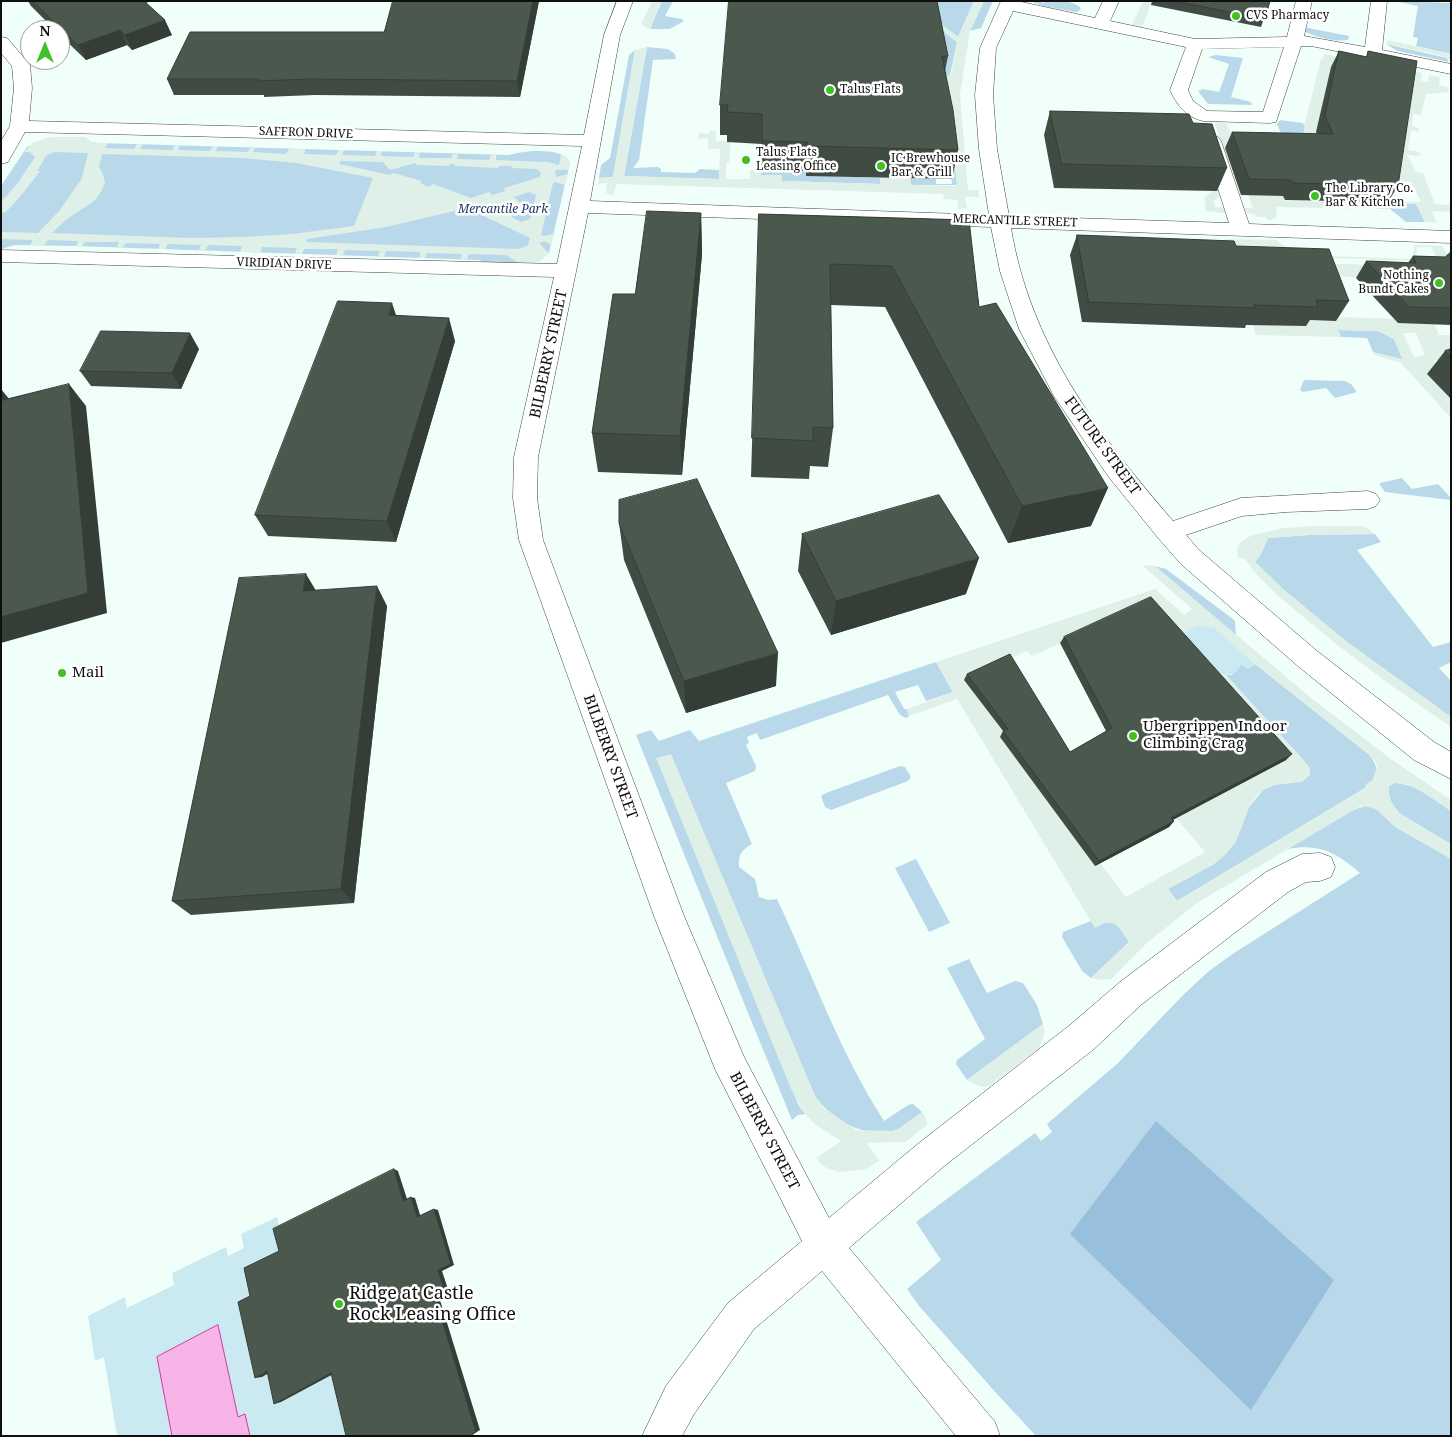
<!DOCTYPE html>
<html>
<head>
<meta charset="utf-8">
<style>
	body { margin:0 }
	#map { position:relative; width:1452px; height:1437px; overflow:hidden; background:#f0fffa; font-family:"Noto Serif",serif }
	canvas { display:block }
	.frame { position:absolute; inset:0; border:2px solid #0f0f0f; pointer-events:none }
	.north { position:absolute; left:20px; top:20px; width:50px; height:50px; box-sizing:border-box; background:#fff; border:1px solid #9f9f9f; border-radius:50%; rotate:0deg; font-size:14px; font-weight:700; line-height:20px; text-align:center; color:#0f0f0f }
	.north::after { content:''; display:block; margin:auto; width:18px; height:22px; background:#40c125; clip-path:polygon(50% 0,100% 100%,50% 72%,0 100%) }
</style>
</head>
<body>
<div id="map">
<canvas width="1452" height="1437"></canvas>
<div class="frame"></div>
<div class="north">N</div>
</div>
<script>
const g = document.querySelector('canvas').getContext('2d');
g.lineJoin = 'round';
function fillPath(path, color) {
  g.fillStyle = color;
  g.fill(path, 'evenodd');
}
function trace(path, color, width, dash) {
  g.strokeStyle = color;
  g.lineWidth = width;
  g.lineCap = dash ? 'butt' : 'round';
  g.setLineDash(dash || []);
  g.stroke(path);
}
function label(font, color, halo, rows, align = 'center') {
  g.font = font + ' "Noto Serif",serif';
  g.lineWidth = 5;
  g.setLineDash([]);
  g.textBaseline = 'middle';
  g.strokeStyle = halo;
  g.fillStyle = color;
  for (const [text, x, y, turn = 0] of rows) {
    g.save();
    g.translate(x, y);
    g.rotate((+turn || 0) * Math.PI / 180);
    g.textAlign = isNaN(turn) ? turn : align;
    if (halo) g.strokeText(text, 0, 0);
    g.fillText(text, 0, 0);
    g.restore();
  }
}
const green = new Path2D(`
	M662 1H673L665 16 682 19 684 21 670 29H650Z
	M932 1H974L958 37 941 24Z
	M984 1H993L981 28 970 31Z
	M1037 1 1044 3 1045 1C1056 1 1074 0 1081 8L1079 11 1075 12 1043 6 1033 2Z
	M1394 1 1451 3V54L1416 46 1418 38 1413 37 1418 6Z
	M938 27 957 42 950 75H933Z
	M1303 27 1349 36 1348 40C1336 42 1313 37 1303 30Z
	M1386 44 1447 58 1449 62 1398 51Z
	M647 47 668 49 675 54 676 59 653 60 639 160 633 168 658 167 661 169V172L695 173 700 169 719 170V179L624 176Z
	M635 50 613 177 599 178 601 165 610 158 629 55Z
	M1216 55 1243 58 1231 97 1251 102 1252 105 1208 104 1198 91 1203 89 1219 92 1229 64 1208 57Z
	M1280 120 1302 123 1305 125 1303 136 1283 138 1277 124Z
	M85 137 91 142 99 143 509 155C524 151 563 146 570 163L549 253 532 265 486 264 479 260 75 246 15 245 1 249V186L27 147 48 138Z
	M938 147 953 148 957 185H911L910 178 936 179V184H952L951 171Z
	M806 166V175L880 178V184L782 181 761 175V171Z
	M1376 203 1416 204 1425 222H1406L1390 209H1379Z
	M1338 330 1378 331 1394 339 1403 360 1373 352 1367 338 1341 337Z
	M1304 380 1345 381 1351 384 1357 392 1335 398 1326 388 1303 392 1300 390Z
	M1402 478 1412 489 1438 484 1451 498 1450 500 1385 492 1380 485V483Z
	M1375 534 1381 542 1357 550 1433 647 1451 642V662L1439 668 1451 681V717L1347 642 1284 590 1255 562 1261 554 1268 538 1309 535Z
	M1155 566 1166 569 1233 619 1235 621 1236 636Z
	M936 662 953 692 926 701 918 685 895 692 904 709H907L909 716 906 718 900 715 888 695 763 739 760 740 757 733 747 737 749 743 746 745 756 766 755 771 726 783 752 844C742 850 738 854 739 867L755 879 759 897 768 900 777 899C812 973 839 1051 884 1121L908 1105 913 1104 922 1112C914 1118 905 1128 896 1130 864 1139 833 1121 815 1096L670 754 798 1104 805 1114 798 1115 792 1120 748 1013 636 735 651 730 659 741 690 730 699 741Z
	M1241 664 1248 669 1255 664 1367 753C1377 762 1382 777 1367 784L1365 788 1177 901 1168 889 1214 864 1240 831 1249 807 1263 790 1274 785 1292 782 1305 762 1226 675H1232Z
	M900 766 905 767 911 777 908 781 831 810 825 807 821 796 826 793Z
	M1395 783C1416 784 1434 799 1451 811V844C1431 832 1384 816 1389 786Z
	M1366 806 1376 809 1451 859V1436H1036L997 1394 919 1306 907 1289 941 1260 916 1222 1035 1133 1041 1141 1052 1132 1047 1124 1118 1063 1184 994 1209 971 1234 953 1360 873C1336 852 1319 843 1287 849L1350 811Z
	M916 859 950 923 929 932 895 868Z
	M1091 921 1095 927C1115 917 1118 925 1129 942L1091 978 1082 971 1062 937 1063 932Z
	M969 959 987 993 1015 981 1023 983 1037 1005 1043 1024 967 1080 956 1064 957 1060 985 1039 947 968Z`);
const forest = new Path2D(`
	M1156 1121 1334 1280 1251 1410 1070 1234Z`);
const pitch = new Path2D(`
	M1197 625 1214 627 1255 664 1248 669 1241 664C1237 675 1230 676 1219 674L1184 638 1188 629Z
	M277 1217 285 1251 261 1376 274 1370 356 1362 353 1436H117L104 1357 95 1361 88 1316 125 1297 127 1308 174 1285 172 1273 226 1247 228 1256 244 1248 241 1234Z`);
const plaza = new Path2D(`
	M652 1H662L650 29 641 24Z
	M974 1H984L970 31 960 94 968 190H978L979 197H965L967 208 956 209 958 208 957 200 944 199 943 194 616 184 614 195 606 193 607 183 598 184 599 178 613 177 635 50 647 47 624 176 719 179 720 149H708V138L698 139 699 133 709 134V131H716V141H731L729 163H726V179H750V170H756L761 171V175H782V181L880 184V178H910L911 185 955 186 957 185 949 86H942L941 81H950L941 80 940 75H951L957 42 938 27 941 24 958 37Z
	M1143 1H1152L1142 27 1132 25Z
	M1387 40 1451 54V62L1447 58 1431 53 1387 44Z
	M1324 54 1358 61 1359 57 1365 59V62L1422 73 1421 81 1428 82 1429 75 1440 77 1439 85 1449 88 1448 92 1426 94 1421 115 1413 114 1412 126 1419 128V132L1411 130 1408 150 1419 152 1420 156 1407 155 1416 172 1423 173 1435 204 1451 205V212L1432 211 1437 223 1425 222 1416 204 1377 203 1379 209 1277 207 1276 218 1271 220H1267L1266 217H1256L1255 214 1246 213 1245 208H1253L1248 195 1283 196 1285 201 1421 202 1411 182 1401 181 1392 162H1371L1363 145 1365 132 1398 139 1407 77 1360 68 1359 73 1331 68 1320 116 1343 121 1342 129 1352 131 1350 143H1322L1325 151 1226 148 1230 161H1226L1215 124 1218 121 1227 124 1232 136 1261 137 1263 141 1288 142 1303 136 1305 126 1302 123H1305L1321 59H1323Z
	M1202 129 1221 195 1214 201 1215 207H1226L1224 213 1206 211 1204 197 1214 190Z
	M55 137H85L93 143H108L105 148 134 149 137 144H143L140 149 172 150 175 145H180L178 150 210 151 213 146H218L216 151 248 152 250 148H255L253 152 286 154 289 149H306L304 154 336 155 339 150H344L342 155 375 156 377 151H382L381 156 413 157 415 152H420L419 158H451L453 154H458L457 159 489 160 491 155H496V160L548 162 559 165 561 155 568 158 570 163 569 170H555L556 177 568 174 565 185 555 182 553 183 541 235 546 236 555 233 551 245 545 241 539 243 549 253 539 262 524 266 506 255 469 254 467 259H461L462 254 427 253 425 258H419L421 252 386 251 384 257 378 256 380 251 345 250 343 255H336L338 249H304L302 254 295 253 297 248 262 247 260 253 240 252 242 246 208 245 205 251 199 250 201 245 168 244 165 249H158L160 244 126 243 122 248 117 247 119 242H85L81 247 76 246 78 241 48 240 44 245H30L33 240 1 239V232L38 233 60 210 82 178 88 153 54 152 46 156 37 171H40L24 192 6 212 1 213V202L17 184 35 157 30 152H24L34 142ZM102 154 242 158 296 163 373 178 354 226 292 234 244 237 191 238 52 233 67 219 94 201 101 192 105 183 103 174 99 167ZM340 161 383 162 390 170 416 163V165L449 166 450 164H455L454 166 498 168 499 166H512L511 168 537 169 541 173 540 177 504 188 505 191 492 195 489 192 471 198 433 184 429 187 420 183 422 181 393 173 390 175 339 164ZM529 192 536 195 530 219 521 222 511 217 521 209 522 205 514 197ZM467 208 530 238 528 245 520 249 306 242 307 239 386 227Z
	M1225 239 1276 240 1297 255 1357 257 1413 259 1414 245 1442 246 1451 261V273L1440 268 1434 273 1403 272 1405 279 1320 276 1317 269 1263 268 1272 292H1279L1290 326H1306L1304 320 1336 321 1335 317 1433 320 1439 335H1451V357L1433 361 1442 371 1428 374 1451 399V418L1401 363 1375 355 1373 352 1402 359 1394 339 1378 331 1338 330 1341 337 1256 335ZM1417 247H1431L1441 267 1383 265 1381 260 1416 261ZM1307 258 1370 259 1372 265 1309 263ZM1403 333H1416L1425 355 1414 357Z
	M1316 526H1359L1366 527 1375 534 1309 535 1268 538 1261 554 1255 562 1284 590 1347 642 1451 717V727L1389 684 1336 644 1277 595 1257 575 1244 558H1238L1237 549 1239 543 1252 535 1284 528Z
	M1142 565 1155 566 1310 697 1391 759 1451 800V811L1421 791 1406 784 1395 783 1389 786 1388 791 1391 801 1398 812 1451 844V859L1395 827 1376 809 1366 806 1359 807 1197 903 1148 942 1111 979 1101 980 1091 978 1129 942 1120 928 1112 922H1107L1095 928 957 699 909 716 907 709 953 692 936 662 1155 589 1184 615 1192 609ZM1147 604 1176 818 1205 852 1126 897 1100 863 1095 866 1005 735 965 680 1027 651 1032 656ZM1197 625 1214 627 1255 664 1367 753 1375 761 1377 767 1372 781 1366 784 1365 788 1177 901 1168 889 1214 864 1224 856 1236 842 1249 807 1256 796 1263 790 1274 785 1302 782 1310 775V768L1305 762 1226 675 1219 674 1184 638 1188 629Z
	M671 754 815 1096 824 1108 856 1130 895 1131 922 1112 926 1118 927 1125 905 1142 867 1143 879 1161 866 1169 841 1172 828 1169 821 1164 816 1158 841 1141 816 1125 805 1114 791 1089 656 758Z
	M1043 1024 1045 1032 1039 1048 989 1086 981 1087 967 1080Z`);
const water = new Path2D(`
	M218 1325 238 1417 245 1414 250 1436H172L157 1357Z`);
const minor = new Path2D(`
	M617 1H633L620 35 590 201 989 215 979 149 975 95 980 48 1001 1H1017L1095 18 1103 1H1119L1110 21 1195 39 1287 37 1296 1H1312L1304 36 1365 47 1371 1H1387L1382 50 1451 64V74L1311 46H1301L1276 122 1270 123 1203 121C1186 117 1177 105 1170 90L1186 47 1013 11 996 48 993 95 997 149 1009 216 1229 223 1203 141 1206 137 1212 135 1218 137 1221 141 1249 224 1451 231V243L1011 228C1030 344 1098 434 1173 521L1241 498 1368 491 1376 494 1380 500 1376 506 1368 509 1286 512 1242 516 1186 535 1199 550 1317 651 1434 742 1451 752V779L1414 760 1299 667 1181 564 1159 539 1108 476 1054 396 1019 329 1000 271 991 227 588 213 538 457 537 498 543 540 684 916 744 1057 829 1218 919 1143 1070 1025 1120 982 1266 872 1302 854 1320 853 1331 857 1335 867 1331 877 1320 881 1306 882 1288 892 1142 1004 1094 1049 943 1167 849 1248 995 1422 1000 1436H956L822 1271 754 1329 694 1414 682 1436H642L666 1386 728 1303 802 1241 715 1069 654 916 519 540 513 498 514 457 554 277 1 262V250L557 264 582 146 25 132 8 162 1 164V141L10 126 14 88 12 66 1 53V37L7 38 30 65 32 88 29 121 584 135 604 35ZM1284 47 1263 112 1207 111 1193 101 1188 90 1202 49Z`);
const wall = new Path2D(`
	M28 1H151L146 3 172 35 132 50 127 45 86 60 60 35V30H55L31 6Z
	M539 1 520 97 315 95 264 97V95H174L167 79 384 32Z
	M729 1 948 56 945 71 958 150 952 179 806 176V171H761L762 144 727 142V135H720V105Z
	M1152 1H1270L1261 27 1151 5Z
	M1339 51 1366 57 1368 51 1398 186 1388 202 1285 200 1283 196 1241 195 1225 148 1232 132 1317 134 1316 132 1331 67Z
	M1050 111 1227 168 1217 191 1054 188 1044 135Z
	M701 213 702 254 682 475 598 472 592 433 635 294Z
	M759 214 969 220 979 307 1091 526 1008 543 885 307 831 305 833 428 828 467 810 466 809 479 751 477Z
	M1077 235 1236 246 1349 301 1336 321 1310 320 1306 326 1246 325 1245 328 1082 322 1070 255Z
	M1451 252V325L1398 323 1356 278 1366 261 1408 263 1413 256 1445 257Z
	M396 315 455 341 396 542 268 536 255 515Z
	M199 349 181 389 91 386 80 371Z
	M1451 349V399L1427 374 1445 351Z
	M619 523 776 686 686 713 624 560Z
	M802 534 966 594 831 635 798 571Z
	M315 590 387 606 354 903 191 915 172 901Z
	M1064 637 1286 760 1173 820 1174 821 1169 827 1095 866 1000 737 1003 731 964 680 967 674 1070 752 1106 731 1060 643Z`);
const shadedWall = new Path2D(`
	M533 1H539L520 97 517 81Z
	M165 20 172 35 132 50 125 35Z
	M120 30 127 45 86 60 78 45Z
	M701 213 702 254 682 475 680 436Z
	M392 303 400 327 389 315Z
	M449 318 455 341 396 542 387 521Z
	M190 333 199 349 181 389 172 373Z
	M69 384 86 406 107 613 1 643V617Z
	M1 389 19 411 2 400Z
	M1108 488 1091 526 1008 543 1022 506Z
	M979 558 966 594 831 635 836 601Z
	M306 574 318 594 303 591Z
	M377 586 387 606 354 903 341 889Z
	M778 653 776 686 686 713 684 681Z
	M1292 754 1286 760 1166 823 1171 818Z
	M1174 821 1169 827 1095 866 1099 861Z
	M394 1169 398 1171 408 1202 403 1201Z
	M411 1197 415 1198 421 1218 417 1217Z
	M434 1209 438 1210 454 1265 442 1271 450 1295 440 1300 480 1430 470 1436 436 1300 438 1270Z
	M274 1370 262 1377 255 1378 267 1371Z
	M337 1372 281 1402 274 1404 331 1373Z`);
const building = new Path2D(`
	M33 1H144L165 20 125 35 120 30 78 45Z
	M393 1H533L517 81 310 79 258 81 259 79H167L190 32H384Z
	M729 1H937L948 56H942L953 110 958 150 808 146V142L762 141V114L727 112 728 105H720Z
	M1175 1H1270L1265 19Z
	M1339 51 1367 57 1368 51 1417 61 1398 186 1293 183 1291 180 1249 179 1232 132 1333 134 1325 116Z
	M1050 111 1189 114 1193 123 1212 124 1227 168 1062 164Z
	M647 211 701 213 680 436 592 433 613 294H635Z
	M759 214 969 220 979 307 996 303 1108 488 1022 506 892 266 830 264 833 428 813 427V441L752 438Z
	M1077 235 1234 241 1236 246 1329 249 1349 301 1316 300 1318 307 1254 305 1255 308 1089 302Z
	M1451 252V308L1409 307 1366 261 1416 263 1413 256 1445 257Z
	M338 301 392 303 389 315 449 318 387 521 255 515Z
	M101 331 190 333 172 373 80 371Z
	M1451 349V357L1445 351Z
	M69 384 88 593 1 617V394L2 400Z
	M697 479 778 653 684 681 619 523V500Z
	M939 495 979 558 836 601 802 534Z
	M306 574 303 591 377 586 341 889 172 901 239 578Z
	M1151 597 1292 754 1171 818 1174 821 1099 861 1003 731 1008 729 967 674 1010 654 1070 752 1112 728 1064 637Z
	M394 1169 403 1201 411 1197 417 1217 434 1209 451 1264 438 1270 446 1295 436 1300 476 1432 470 1436H346L331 1373 274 1404 267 1371 255 1378 238 1302 250 1296 244 1268 279 1251 273 1229Z`);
const markers = [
	[1236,16,5,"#40c125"],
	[830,90,5,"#40c125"],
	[746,160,5,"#40c125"],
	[881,166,5,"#40c125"],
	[1315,196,5,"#40c125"],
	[1439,283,5,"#40c125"],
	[62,673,5,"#40c125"],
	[1133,736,5,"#40c125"],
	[339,1304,5,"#40c125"]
];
const farPoinames = [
	["CVS Pharmacy",1246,16],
	["Talus Flats",840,90],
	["Talus Flats",756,153],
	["Leasing Office",756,167],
	["IC Brewhouse",891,159],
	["Bar & Grill",891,173],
	["The Library Co.",1325,189],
	["Bar & Kitchen",1325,203],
	["Nothing",1429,276,"right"],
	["Bundt Cakes",1429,290,"right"]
];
const farStreetnames = [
	["SAFFRON DRIVE",306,133,2],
	["MERCANTILE STREET",1015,221,2],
	["VIRIDIAN DRIVE",284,264,2]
];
const farParknames = [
	["Mercantile Park",503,210]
];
const streetNames = [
	["BILBERRY STREET",549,354,-78],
	["FUTURE STREET",1102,446,54],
	["BILBERRY STREET",610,757,70],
	["BILBERRY STREET",764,1131,62]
];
const poiNames = [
	["Mail",72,673],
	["Ubergrippen Indoor",1143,727],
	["Climbing Crag",1143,744]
];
const nearPoinames = [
	["Ridge at Castle",349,1294],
	["Rock Leasing Office",349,1315]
];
fillPath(green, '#b9d9ea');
fillPath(forest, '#98bfdb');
fillPath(pitch, '#cbe9f1');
fillPath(plaza, '#dff0e9');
fillPath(water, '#f7b5e7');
trace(water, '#cf3ba7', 1);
trace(minor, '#424242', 1);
fillPath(minor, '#fff');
fillPath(wall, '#404c43');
fillPath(shadedWall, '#343e37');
fillPath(building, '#4b584e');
trace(building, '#343e37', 1);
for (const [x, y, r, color] of markers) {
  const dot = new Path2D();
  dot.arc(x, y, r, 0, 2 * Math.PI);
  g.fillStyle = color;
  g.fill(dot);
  trace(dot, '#fff', 2);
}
label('12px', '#0f0f0f', '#fff', farPoinames, 'left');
label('12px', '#0f0f0f', '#fff', farStreetnames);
label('italic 12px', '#1e3768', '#fff', farParknames);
label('15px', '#0f0f0f', '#fff', streetNames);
label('15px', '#0f0f0f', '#fff', poiNames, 'left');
label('18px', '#0f0f0f', '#fff', nearPoinames, 'left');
</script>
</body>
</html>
